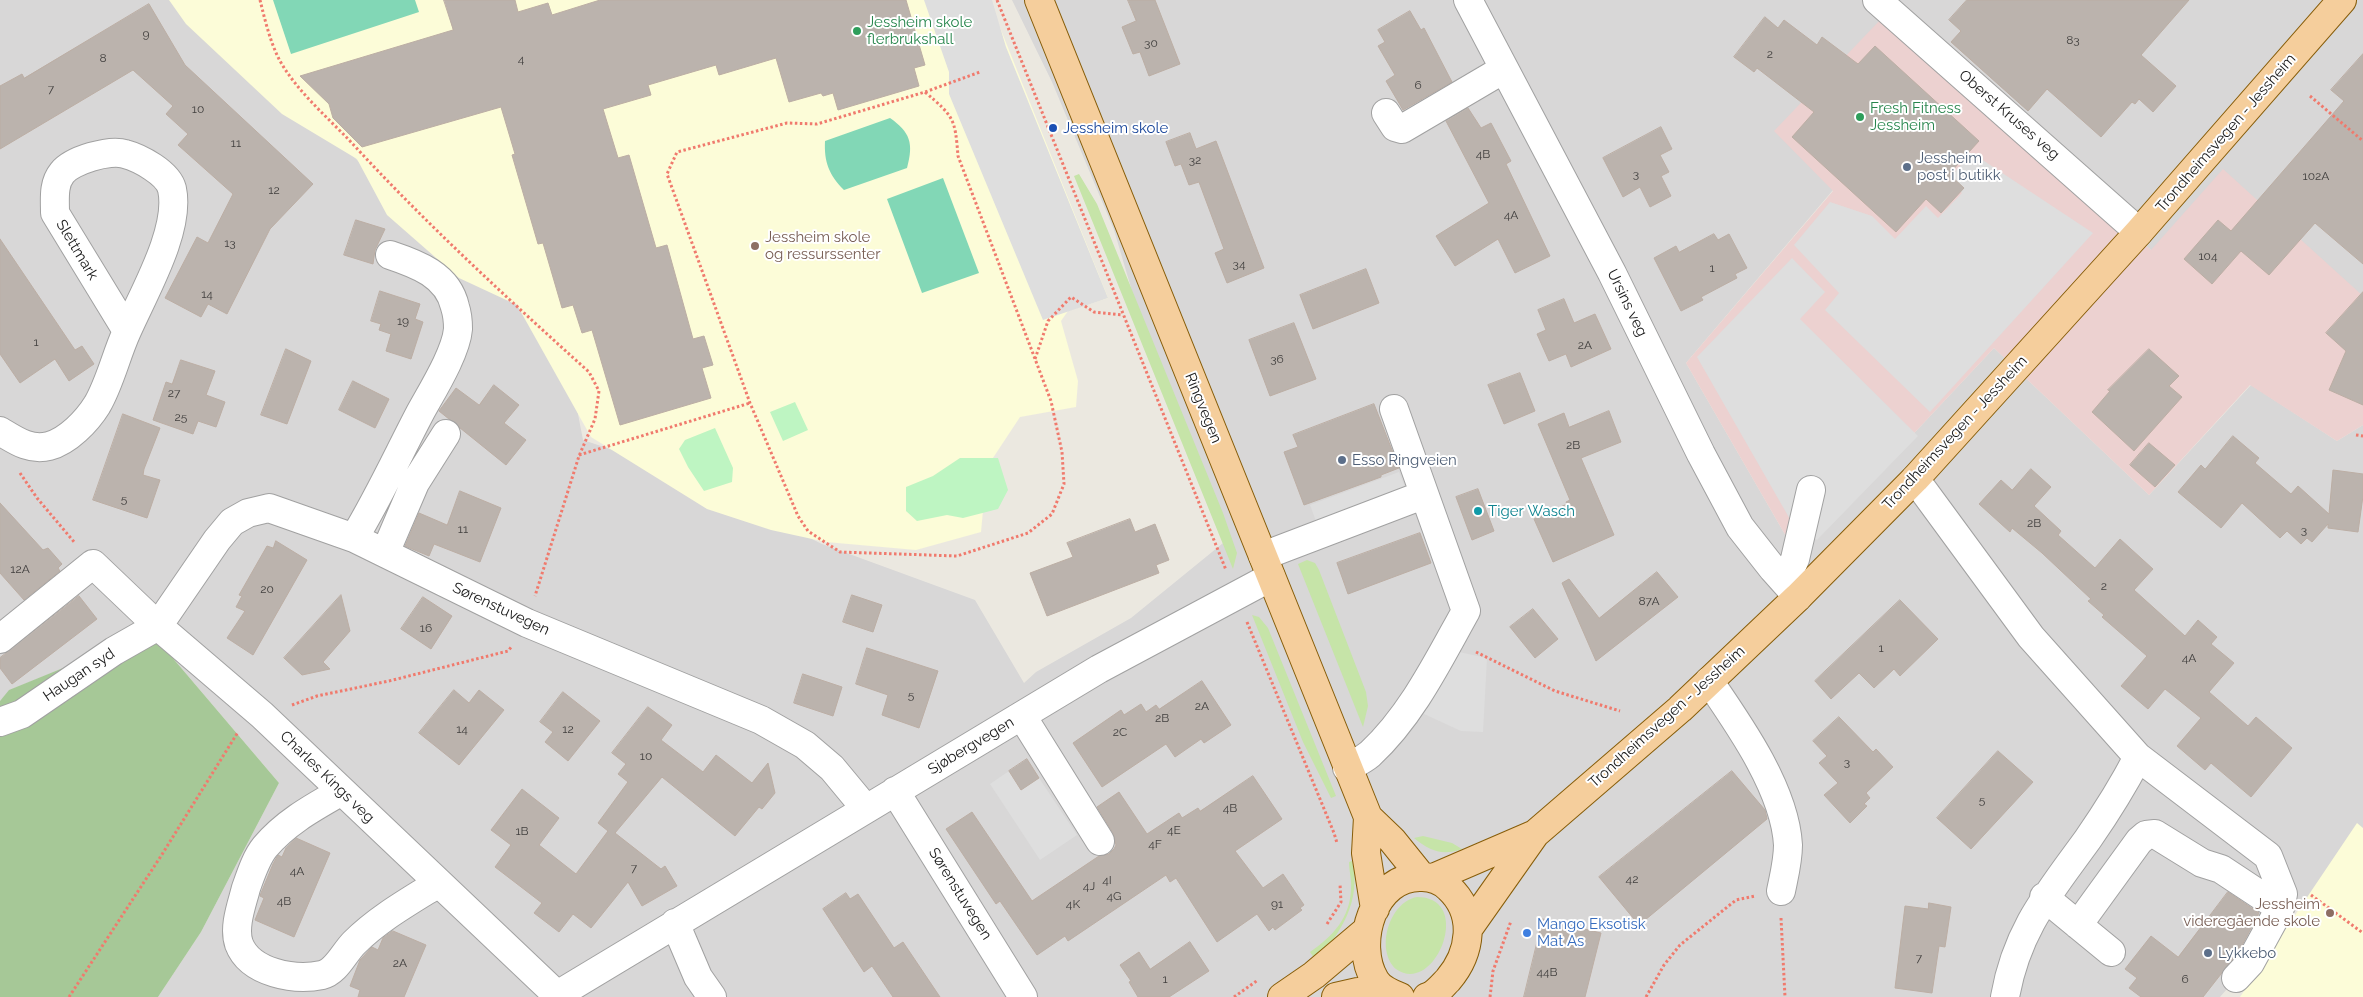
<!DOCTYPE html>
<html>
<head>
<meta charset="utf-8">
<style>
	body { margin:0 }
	canvas { display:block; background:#ebe8e0 }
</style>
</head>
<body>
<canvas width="2363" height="997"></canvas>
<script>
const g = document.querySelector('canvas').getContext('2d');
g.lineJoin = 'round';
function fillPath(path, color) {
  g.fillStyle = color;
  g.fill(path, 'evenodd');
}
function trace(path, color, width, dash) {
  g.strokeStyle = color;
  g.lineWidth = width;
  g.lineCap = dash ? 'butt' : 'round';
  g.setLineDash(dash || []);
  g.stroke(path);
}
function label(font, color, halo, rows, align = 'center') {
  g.font = font + ' Raleway,sans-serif';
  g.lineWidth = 4;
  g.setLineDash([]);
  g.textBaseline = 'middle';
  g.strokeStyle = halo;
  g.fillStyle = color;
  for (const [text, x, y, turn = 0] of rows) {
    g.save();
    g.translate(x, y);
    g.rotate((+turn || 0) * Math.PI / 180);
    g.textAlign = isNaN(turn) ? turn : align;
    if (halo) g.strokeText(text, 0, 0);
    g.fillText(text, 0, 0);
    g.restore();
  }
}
const residential = new Path2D(`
	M0 0H301L246 47 360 163 563 336 583 440 670 469 822 544 975 600 1024 683 1036 672 1131 618 1228 539 1160 386 1114 230 1052 82 1012 0H2363V296L2151 250 1882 18 1833 190 1686 363 1798 557 1994 348 2149 495 2251 385 2337 441 2363 425V902L2327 881 2296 910 2220 997H158L201 932 279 783 171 656 154 631 10 690 0 701Z`);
const commercial = new Path2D(`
	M1882 18 2151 250 2223 169 2363 296V425L2337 441 2250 385 2149 495 1994 348 1798 557 1686 363 1833 191 1774 131Z`);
const education = new Path2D(`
	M169 0H989L1108 298 1068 311 1061 321 1078 381 1076 407 1020 417 987 467 981 532 916 550 826 542 771 530 707 509 591 437 517 305 459 278 387 215 357 159 282 114 186 24Z
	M2357 823 2363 828V997H2240Z`);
const grass = new Path2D(`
	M1079 174 1097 204 1223 513 1237 553 1233 569 1074 176Z
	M1307 560 1315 563 1319 570 1366 692 1368 706 1363 727 1298 564Z
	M1252 615 1259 617 1268 628 1336 796 1331 798 1303 742Z
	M1423 836 1452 843 1462 849C1442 856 1430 851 1414 838Z
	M1352 861C1362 900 1341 933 1316 961L1310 952C1333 936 1350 918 1351 889 1352 880 1349 871 1349 862Z
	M1417 897C1475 897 1435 997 1396 969 1375 950 1389 902 1417 897Z`);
const forest = new Path2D(`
	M154 631 171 656 279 783 201 932 158 997H0V701L9 690Z`);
const park = new Path2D(`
	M795 402 808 430 783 441 770 412Z
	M715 428 733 468 732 482 704 491 688 467 679 449 685 440Z
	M960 458H998L1008 490 998 509 963 518 947 515 917 521 906 511V487L933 476Z`);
const pitch = new Path2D(`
	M273 0H415L419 12 291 54Z
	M890 118C910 132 914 143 907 168L844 190C829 175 824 162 825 141Z
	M943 178 979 273 922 293 887 199Z`);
const parking = new Path2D(`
	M924 0H992L1006 47 1108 298 1043 320 949 94V72Z
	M1972 153 2093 233 1930 412 1825 310 1839 293 1794 245 1830 202 1872 216 1895 239 1926 206 1938 218 1962 193 1948 179Z
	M1792 258 1825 292 1800 319 1918 436 1817 540 1791 521 1697 357Z
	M1399 472 1406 490 1317 524 1310 505Z
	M1445 649 1487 658 1483 732 1461 731 1409 707Z
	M1009 771 1021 790 1039 778 1077 835 1040 860 990 784Z`);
const building = new Path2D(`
	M444 0H515L518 12 548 3 552 15 600 0H906L925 65 914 68 919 86 838 110 833 93 823 96 821 93 789 102 776 58 719 75 716 65 648 85 651 95 603 109 618 158 629 155 656 248 667 245 693 339 704 336 713 365 702 368 711 398 620 425 592 330 582 333 573 305 562 308 543 243 538 244 512 155 515 154 501 107 362 147 333 118 329 104 300 76 453 30Z
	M1128 0H1155L1180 64 1149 76 1140 52 1133 54 1122 27 1136 21Z
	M1967 0H2189L2141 55 2176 86 2153 112 2139 99 2135 104 2132 102 2101 137 2047 89 2028 111 1951 42 1961 31 1949 20Z
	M149 4 185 65 313 184 270 229 227 314 208 304 201 317 165 298 197 237 208 243 233 194 178 145 188 134 166 114 173 106 133 70 0 149V86L22 74 24 78Z
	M1410 11 1421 30 1424 28 1452 82 1403 110 1386 81 1395 75 1378 46 1385 42 1378 30Z
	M1765 17 1778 28 1784 20 1817 45 1822 37 1858 64 1875 46 1979 141 1949 174 1964 188 1941 213 1926 199 1896 232 1792 137 1814 112 1757 68 1754 72 1734 57Z
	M2363 54V264L2315 223 2269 275 2241 251 2212 284 2184 259 2218 220 2231 231 2271 185 2344 101 2331 90Z
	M1468 108 1481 128 1491 123 1511 161 1506 164 1550 256 1515 273 1498 239 1455 266 1436 236 1489 203 1446 121Z
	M1661 127 1672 149 1660 155 1669 172 1661 176 1671 196 1650 207 1640 187 1623 197 1603 158Z
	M1190 133 1196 149 1216 141 1264 268 1227 283 1215 253 1224 249 1199 182 1189 185 1181 164 1175 166 1166 142Z
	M356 220 385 229 375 250 373 264 344 255Z
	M1714 234 1718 240 1729 234 1747 268 1735 274 1737 278 1701 297 1703 300 1681 311 1654 258 1676 246 1679 252Z
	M0 239 75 350 82 346 94 364 69 381 55 359 20 383 0 354Z
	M1366 269 1379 303 1313 329 1300 295Z
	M380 291 420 304 415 319 423 322 411 359 386 351 391 334 379 330 381 324 371 321Z
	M2363 292V405L2329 390 2346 351 2326 333Z
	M1564 299 1574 323 1595 314 1611 349 1571 367 1566 354 1549 361 1537 334 1546 330 1538 310Z
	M1294 323 1316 379 1270 396 1249 340Z
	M286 349 311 361 287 424 261 415Z
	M2149 349 2179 376 2169 386 2182 397 2134 451 2092 412 2110 391 2108 390Z
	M181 360 215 371 206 395 225 402 216 427 198 421 193 434 153 420 166 382 172 384Z
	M1520 373 1535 411 1504 424 1488 385Z
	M353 381 389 399 375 428 339 410Z
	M494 385 519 405 504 423 526 440 506 465 439 411 456 388 479 405Z
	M1374 404 1399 468 1381 475V477L1304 505 1284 452 1298 447 1293 435Z
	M1609 411 1621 442 1581 458 1614 535 1553 562 1534 519 1567 504 1566 502 1570 500 1538 424 1564 413 1569 427Z
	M123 414 160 428 144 469 143 475 160 480 147 518 93 500Z
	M2233 436 2259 458 2255 463 2291 494 2298 486 2329 514 2333 470 2363 474V496L2358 532 2328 528V524L2312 542 2307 538 2301 544 2287 531 2280 538 2242 503 2221 528 2178 492 2201 465 2205 469Z
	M2149 443 2175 465 2155 487 2130 465Z
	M2031 469 2051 487 2034 506 2061 531 2058 535 2095 568 2120 539 2153 569 2134 590 2185 636 2198 620 2217 637 2211 644 2234 663 2209 692 2248 726 2256 717 2292 748 2251 797 2211 763 2205 770 2177 746 2201 718 2165 689 2148 709 2121 686 2147 656 2102 617 2104 615 2088 601 2091 599 2042 553 2012 528 2010 532 1979 504 2001 480 2012 490Z
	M1478 489 1494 531 1472 540 1456 497Z
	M460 491 501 508 480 562 434 544 429 556 405 546 419 513 447 525Z
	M0 503 43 550 48 548 62 564 58 568 60 571 24 600 0 573Z
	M1130 519 1135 532 1155 524 1169 560 1156 565 1159 573 1047 616 1030 573 1073 557 1067 543Z
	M1420 533 1431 563 1348 594 1337 563Z
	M276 541 307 560 253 655 227 638 245 611 236 607 242 596 239 595 267 546 273 548Z
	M1657 572 1678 597 1596 661 1562 583 1569 579 1599 618Z
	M341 595 350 631 323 662 330 669 302 675 284 658Z
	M852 595 882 605 873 632 843 622Z
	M79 596 97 619 12 684 0 668V658Z
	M423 597 452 616 431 649 401 629Z
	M1900 600 1938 639 1900 676 1894 669 1874 688 1859 673 1831 699 1815 681Z
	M1533 609 1558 639 1535 658 1510 627Z
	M867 648 938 671 919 728 882 715 888 695 856 684Z
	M803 674 842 687 833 716 794 703Z
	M1202 681 1231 725 1204 743 1201 739 1175 757 1166 744 1102 787 1073 743 1121 710 1124 715 1141 704 1146 712 1156 705 1159 709Z
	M454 690 469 703 479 690 504 710 459 765 419 733Z
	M563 692 600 721 568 761 545 742 553 732 540 722Z
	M648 707 672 725 661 740 703 772 716 755 752 783 768 763 775 793 762 809 759 807 735 836 662 777 615 833 661 869 665 866 677 886 642 906 628 882 591 928 573 914 559 932 534 913 542 903 495 867 511 845 491 830 522 789 559 818 539 845 576 874 608 831 598 823 628 782 618 774 626 764 612 753Z
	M1839 717 1873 752 1876 749 1893 767 1866 793 1870 798 1864 804 1867 806 1850 823 1824 795 1838 783 1819 763 1827 756 1813 741Z
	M1998 751 2033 782 1971 849 1937 818Z
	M1027 759 1039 778 1021 790 1009 771Z
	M1732 771 1765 810 1767 819 1639 925 1599 877Z
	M1253 776 1282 819 1235 851 1263 888 1283 874 1304 905 1300 908 1302 910 1275 930 1273 927 1269 931 1257 914 1217 942 1176 878 1170 882 1166 875 1068 941 1065 936 1037 955 1000 901 996 904 946 829 972 812 1032 901 1099 856 1109 854 1114 849 1116 845 1113 833 1097 807 1119 792 1147 834 1179 813 1182 818 1198 808 1200 811Z
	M296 838 330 853 294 937 255 920 264 898 260 896 261 893 273 864 278 855 282 857 286 848Z
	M2228 892 2259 913 2239 951 2203 997H2141L2129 988 2137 978 2125 969 2151 936 2178 957Z
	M846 893 850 899 858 894 894 948 903 942 940 997H893L872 966 864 972 823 909Z
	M1929 903 1951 907 1945 947 1939 946 1932 993 1895 988 1905 906 1928 909Z
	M1543 919 1601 933 1585 997H1524Z
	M393 931 426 945 404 997H358L360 990 350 986 360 960 372 947 378 950 383 938Z
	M1190 942 1209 971 1169 997H1138L1129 982 1131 981 1120 965 1139 952 1150 969Z`);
const path = new Path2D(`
	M260 0C265 20 270 42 280 61 297 91 326 116 350 141 425 223 507 298 589 372L599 391 595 419 579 456 535 596
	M997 0 1226 570
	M925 92C954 117 955 118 958 156L1051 401 1062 452 1064 484 1052 514 1028 533 957 556 840 552 808 531 798 516 750 403 667 174 677 152 787 123 817 124 925 92 980 72
	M2310 96 2363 141
	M1035 359 1048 321 1071 297 1094 312 1123 315
	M2356 435 2363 436
	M579 455 750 403
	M20 473 37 498 75 543
	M1247 622 1334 833 1337 843
	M1476 652 1555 691 1620 711
	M292 705 317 696 389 681 508 651 512 646
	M2311 895 2363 933
	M1781 918 1785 997
	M1327 924 1341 902 1340 884
	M69 997 161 856 238 732
	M1234 997 1258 980
	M1490 997 1493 971 1511 921
	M1646 997 1664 965 1680 945 1736 900 1755 896`);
const minor = new Path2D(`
	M1468 0 1612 273 1701 454 1740 527 1773 569 1798 597
	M1877 0 2139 232
	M1386 113 1395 127 1402 129 1504 69
	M0 431C15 440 30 451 49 446 68 441 87 421 97 405 110 383 116 355 127 331 143 294 181 230 172 189 168 173 140 158 125 154 110 149 72 160 62 173 53 184 55 199 55 213L127 331
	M1915 479 2031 637 2138 757C2123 786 2106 813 2088 839 2049 893 2017 929 2005 997
	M354 538C379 497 398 455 420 413 432 391 456 353 458 329 458 323 457 313 455 307 448 275 417 264 390 255
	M385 553 415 483 446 434
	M1263 556 1423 495
	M1785 582 1795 559 1811 490
	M0 639 93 564 158 626 262 715 557 995
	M1709 681C1740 726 1785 790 1788 845 1788 861 1784 876 1781 891
	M1022 716 1100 841
	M0 722 22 714 114 651 158 626 217 540 232 522 248 513 269 508 354 538 527 623 761 720 805 745 832 768 866 809
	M2138 757 2268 856 2283 894 2280 908 2250 963 2236 978
	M1347 768C1354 764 1363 760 1370 754 1412 715 1438 661 1466 611L1394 409
	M342 791C314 807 286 822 265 847 256 858 251 874 246 888 242 904 233 927 239 944 250 973 295 981 322 975 336 972 344 953 354 943 378 919 408 902 437 884
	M895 791 1023 997
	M2044 897 2111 952
	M675 923 698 977 712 997
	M2078 925 2139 841 2146 835 2155 834 2202 863 2221 869 2280 908
	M554 997 1099 669 1271 577`);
const major = new Path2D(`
	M1039 0 1368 817 1392 840 1421 876
	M1368 817 1366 853 1375 909
	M1433 878 1535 834
	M1468 929 1535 834 1680 709 1798 597 1915 479 2139 232 2342 0
	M1282 997 1314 975 1366 931
	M1336 997 1358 992 1386 991
	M1400 997C1390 993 1380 989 1375 980 1353 944 1373 875 1422 877 1432 877 1442 881 1449 888 1477 914 1471 953 1448 980 1442 986 1435 995 1427 997`);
const markers = [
	[857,31,5,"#2e9e5b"],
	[1860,117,5,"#2e9e5b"],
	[1053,128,5,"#1a4fb4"],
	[1907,167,5,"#5c6f8a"],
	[755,246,5,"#8d6e63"],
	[1342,460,5,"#5c6f8a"],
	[1478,511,5,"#0f9aa8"],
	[2330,913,5,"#8d6e63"],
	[1527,933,5,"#3f7fe0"],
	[2208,953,5,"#5c6f8a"]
];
const numberNames = [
	["9",146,34],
	["83",2073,40],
	["30",1151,43],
	["2",1770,54],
	["8",103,58],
	["4",521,59],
	["6",1418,85],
	["7",51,89],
	["10",198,109],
	["11",236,143],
	["4B",1483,154],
	["32",1195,160],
	["3",1636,174],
	["102A",2316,176],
	["12",274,190],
	["4A",1511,215],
	["13",230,243],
	["104",2208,256],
	["34",1239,264],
	["1",1712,268],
	["14",207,294],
	["19",403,321],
	["1",36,342],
	["2A",1585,345],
	["36",1277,359],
	["27",174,393],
	["25",181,417],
	["2B",1573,445],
	["5",124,499],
	["2B",2034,523],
	["11",463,529],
	["3",2304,530],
	["12A",20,569],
	["2",2104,586],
	["20",267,589],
	["87A",1649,601],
	["16",426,628],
	["1",1881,648],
	["4A",2189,658],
	["5",911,695],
	["2A",1202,706],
	["2B",1162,718],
	["14",462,729],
	["12",568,729],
	["2C",1120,732],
	["10",646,756],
	["3",1847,762],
	["5",1982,800],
	["4B",1230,808],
	["4E",1174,830],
	["1B",522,831],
	["4F",1155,844],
	["7",634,868],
	["4A",297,871],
	["42",1632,879],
	["4I",1107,880],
	["4J",1089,886],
	["4G",1114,896],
	["4B",284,901],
	["4K",1073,904],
	["91",1277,904],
	["7",1919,958],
	["2A",400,963],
	["44B",1547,972],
	["1",1165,979],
	["6",2185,979]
];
const leisureNames = [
	["Jessheim skole",867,22],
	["flerbrukshall",867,39],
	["Fresh Fitness",1870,108],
	["Jessheim",1870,125]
];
const streetNames = [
	["Oberst Kruses veg",2009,115,41],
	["Trondheimsvegen - Jessheim",2226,133,-49],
	["Slettmark",77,250,59],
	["Ursins veg",1627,303,64],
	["Ringvegen",1203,408,68],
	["Trondheimsvegen - Jessheim",1955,433,-47],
	["Sørenstuvegen",501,609,25],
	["Haugan syd",79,675,-34],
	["Trondheimsvegen - Jessheim",1667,717,-42],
	["Sjøbergvegen",971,746,-31],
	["Charles Kings veg",327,777,44],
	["Sørenstuvegen",960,894,58]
];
const transitNames = [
	["Jessheim skole",1063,128]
];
const serviceNames = [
	["Jessheim",1917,158],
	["post i butikk",1917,175],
	["Esso Ringveien",1352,460],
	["Lykkebo",2218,953]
];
const educationNames = [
	["Jessheim skole",765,237],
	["og ressurssenter",765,254],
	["Jessheim",2320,904,"right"],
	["videregående skole",2320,921,"right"]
];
const cultureNames = [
	["Tiger Wasch",1488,511]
];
const shopNames = [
	["Mango Eksotisk",1537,924],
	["Mat As",1537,941]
];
fillPath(residential, '#d8d7d7');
fillPath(commercial, '#ecd1d0');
fillPath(education, '#fcfcd8');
fillPath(grass, '#c6e4a8');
fillPath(forest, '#a6c897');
fillPath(park, '#bef5c2');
fillPath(pitch, '#82d7b6');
fillPath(parking, '#dedede');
fillPath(building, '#bbb3ad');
trace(building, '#bcaea4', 1);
trace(minor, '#a1a1a1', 30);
trace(major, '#875d09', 30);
trace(path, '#f07a6d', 3, [2.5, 2.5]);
trace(minor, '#fff', 28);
trace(major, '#f5ce9c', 28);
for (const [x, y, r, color] of markers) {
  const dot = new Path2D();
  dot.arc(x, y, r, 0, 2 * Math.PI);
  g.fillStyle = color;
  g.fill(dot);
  trace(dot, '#fff', 2);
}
label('12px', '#42403f', null, numberNames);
label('15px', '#27864d', '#fff', leisureNames, 'left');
label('15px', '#1a1a1a', '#fff', streetNames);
label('15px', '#164399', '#fff', transitNames, 'left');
label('15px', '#4e5e75', '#fff', serviceNames, 'left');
label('15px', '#785e54', '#fff', educationNames, 'left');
label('15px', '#0d838f', '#fff', cultureNames, 'left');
label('15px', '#366cbe', '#fff', shopNames, 'left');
</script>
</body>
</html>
